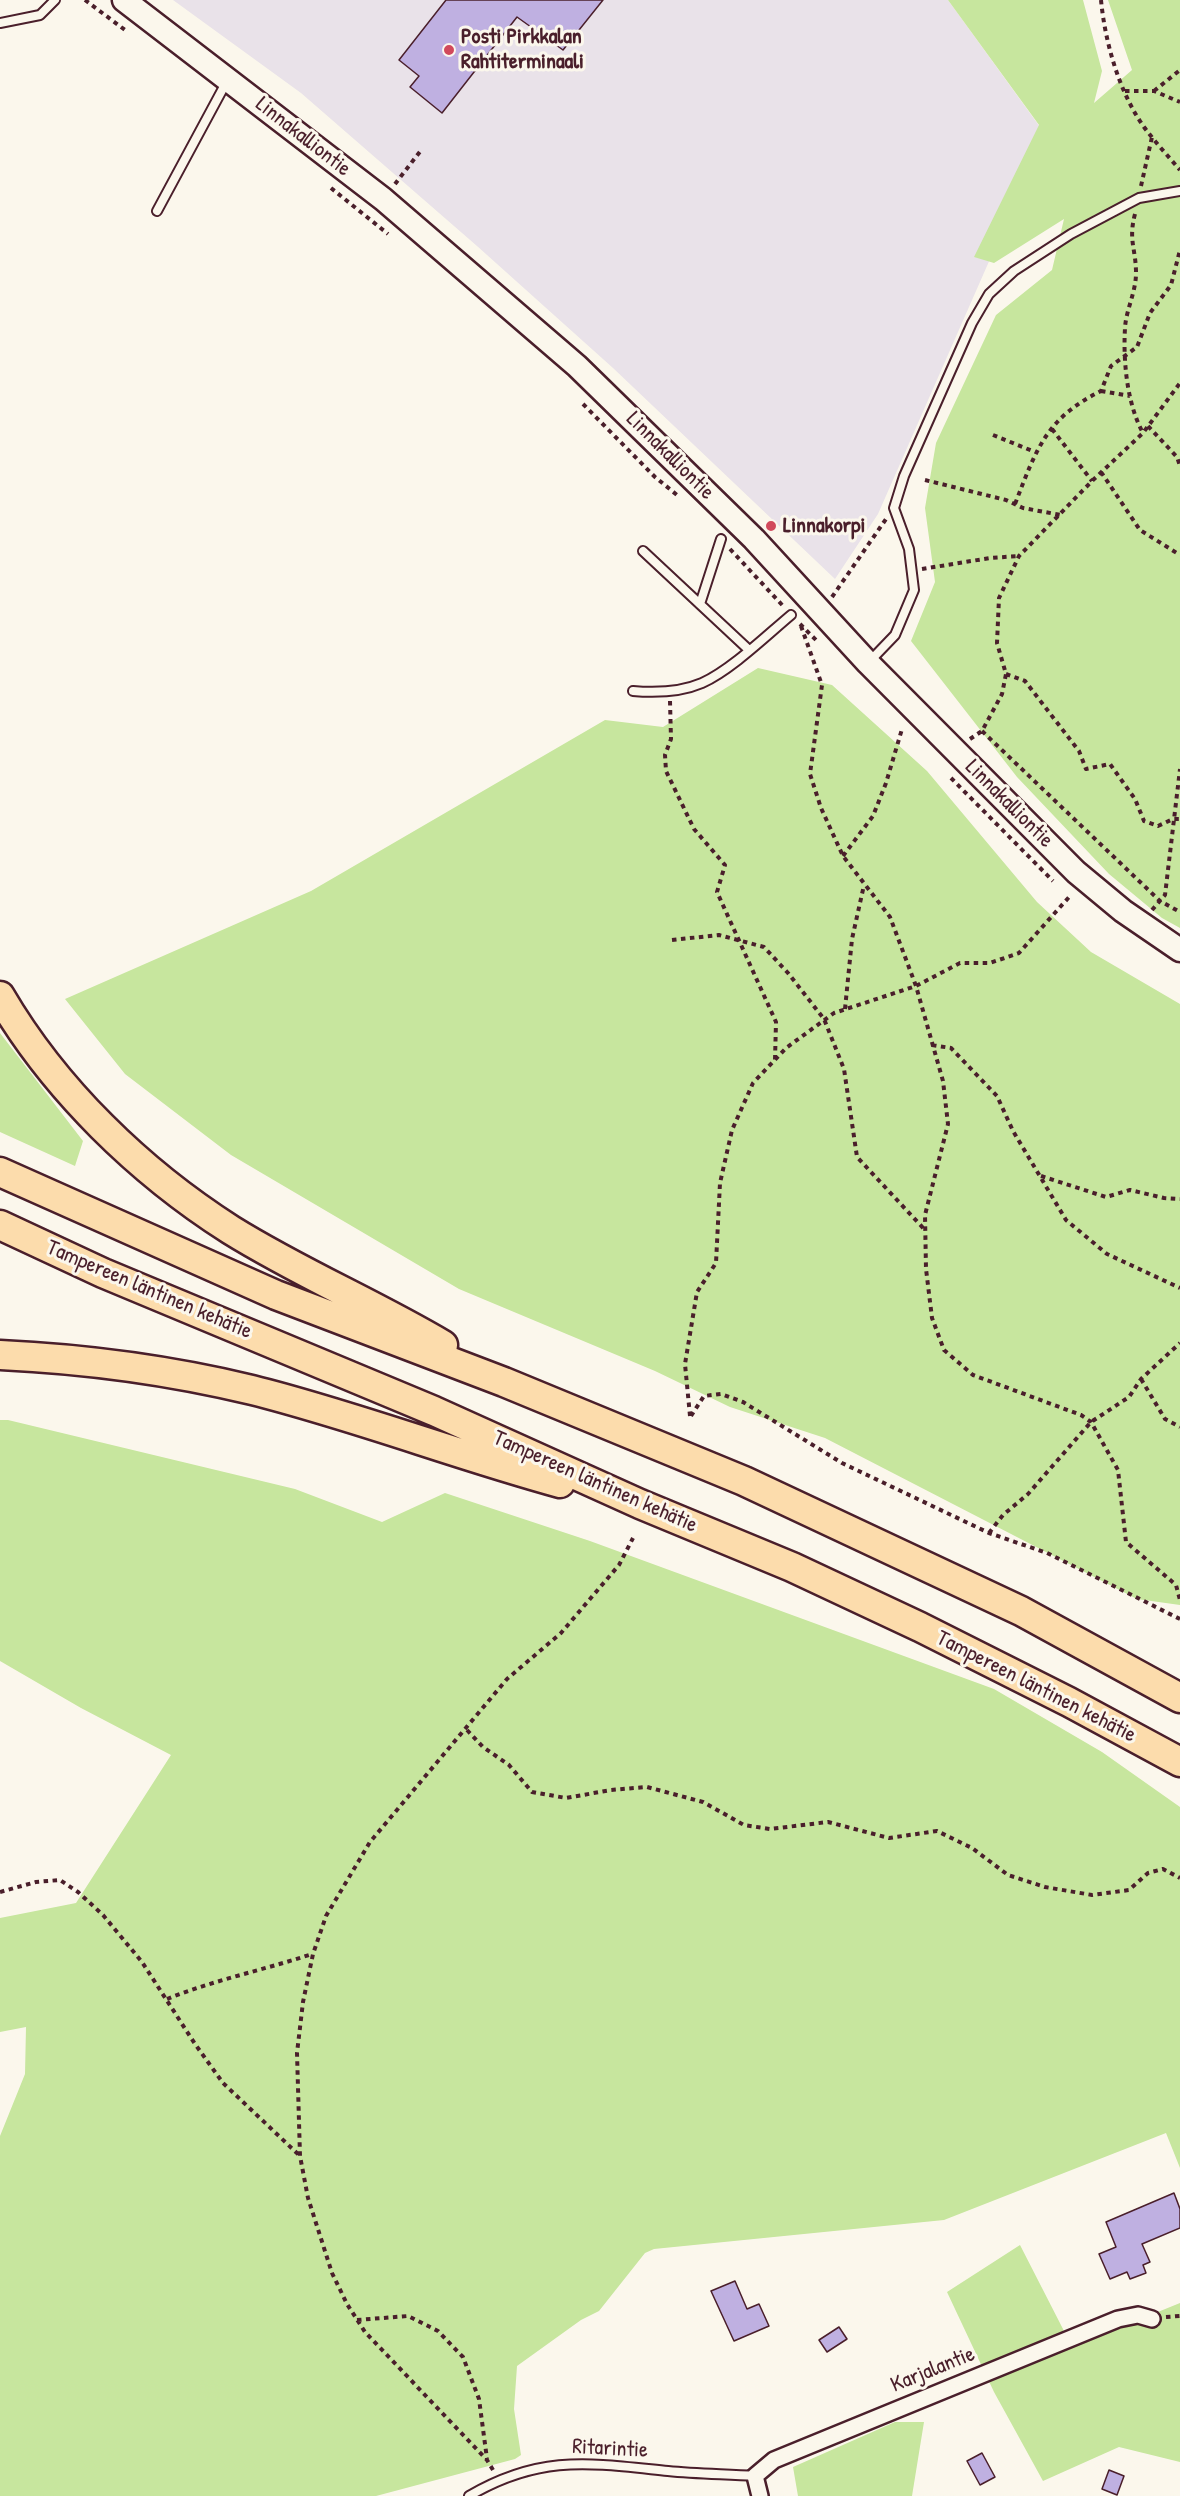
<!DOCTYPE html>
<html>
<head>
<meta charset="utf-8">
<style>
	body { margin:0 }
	canvas { display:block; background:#fbf7ec }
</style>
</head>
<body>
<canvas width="1180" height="2496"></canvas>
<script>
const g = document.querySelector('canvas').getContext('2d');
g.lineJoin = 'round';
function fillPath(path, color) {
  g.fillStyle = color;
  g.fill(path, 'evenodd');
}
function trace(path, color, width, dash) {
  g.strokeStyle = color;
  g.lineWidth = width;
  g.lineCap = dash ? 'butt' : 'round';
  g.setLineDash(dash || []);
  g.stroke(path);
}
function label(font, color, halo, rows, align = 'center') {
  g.font = font + ' "Patrick Hand",sans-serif';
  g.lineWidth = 6;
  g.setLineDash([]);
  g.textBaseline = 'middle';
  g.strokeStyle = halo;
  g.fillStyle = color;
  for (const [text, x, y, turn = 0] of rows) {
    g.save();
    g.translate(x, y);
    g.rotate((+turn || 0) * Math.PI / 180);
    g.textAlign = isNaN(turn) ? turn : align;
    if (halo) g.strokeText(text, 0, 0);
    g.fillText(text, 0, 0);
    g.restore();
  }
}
const built = new Path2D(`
	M173 0H948L1045 134 878 514 835 579 613 368 477 246 301 93Z`);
const green = new Path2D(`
	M948 0H1083L1102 71 1094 103 1132 70 1108 0H1180V928L1162 918 1109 874 1017 777 911 641 935 582 925 508 936 443 996 315 1052 270 1064 219 994 263 974 257 1039 125Z
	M758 668 832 685 927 771 1037 902 1091 952 1180 1004V1605L1137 1599 825 1438 730 1407 655 1371 459 1289 231 1155 125 1074 65 999 311 891 605 720 663 727Z
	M0 1033 83 1141 75 1166 0 1132Z
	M0 1420H8L295 1489 382 1522 445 1493 590 1541 994 1689 1102 1752 1180 1807V2168L1166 2133 944 2220 654 2249 645 2253 599 2311 581 2320 517 2366 514 2409 521 2455 515 2459 376 2496H0V2136L25 2074 26 2027 0 2032V1918L76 1903 171 1755 81 1708 0 1661Z
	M1020 2245 1063 2329 1069 2348 1180 2303V2462L1119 2447 1043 2481 994 2392 947 2292Z
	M895 2422H924L912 2496H798L793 2467Z`);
const building = new Path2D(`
	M446 0H603L563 50 517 17 442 113 410 87 419 76 399 60Z
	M1174 2193 1180 2209V2228L1142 2244 1150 2262 1143 2265 1146 2273 1130 2279 1127 2272 1110 2279 1099 2254 1116 2247 1106 2222Z
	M735 2281 747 2309 759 2304 769 2326 734 2341 711 2291Z
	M839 2327 847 2339 827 2352 819 2340Z
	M982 2453 995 2477 980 2485 967 2461Z
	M1109 2470 1124 2476 1117 2495 1102 2489Z`);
const path = new Path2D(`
	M85 0 125 30
	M1101 0C1105 42 1119 92 1144 127 1155 142 1168 156 1180 170
	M1125 91H1154L1180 102
	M1154 91 1180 70
	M395 184 422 149
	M1141 186 1152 137
	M331 188 388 234
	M1135 214C1128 240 1136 249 1136 273 1136 292 1126 310 1125 328 1123 361 1127 404 1143 433
	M1101 391 1130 396
	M583 404 655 477 677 495
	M1148 426 1177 457 1180 466
	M1052 429 1092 481
	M993 435 1035 452
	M1101 472 1140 530 1180 555
	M925 480 1006 500 1023 508 1061 515
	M1015 504C1036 450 1046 418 1101 391L1111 366 1137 347 1150 313 1171 285 1180 250
	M730 549 784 607
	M922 569 990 558 1019 556
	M832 597 886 519
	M800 624 818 642
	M801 626 822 685 810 774 821 808 843 856 890 917 916 986 943 1081 948 1124 925 1215 926 1269 932 1318 944 1350 973 1375 1081 1415 1091 1422 1118 1470 1126 1542 1176 1585 1180 1600
	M1006 674 1025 681 1079 751 1086 769 1110 764 1135 799 1144 821 1158 826 1173 819H1180
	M670 701 671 739 665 755 666 771 694 829 725 865 717 892 776 1022 775 1060
	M982 731 1160 901 1180 912
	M970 739 982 731 1002 694 1006 674 997 643 999 598 1019 556 1092 481 1143 433 1180 383
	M951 778 1053 881
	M843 856 873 816 886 783 902 729
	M1152 910 1165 895 1180 769
	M672 940 719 935 764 947 788 973 824 1019 844 1069 857 1157 925 1230
	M845 1009 852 939 864 885
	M932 1045 951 1048 997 1096 1013 1131 1066 1220 1107 1254 1180 1288
	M1041 1176 1106 1197 1130 1190 1164 1198 1180 1199
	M1141 1379 1165 1419 1180 1427
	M690 1416 685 1364 697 1292 716 1263 720 1183 732 1130 753 1083 786 1048 834 1013 916 986 960 963H990L1019 953 1070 896
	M691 1416 704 1396 721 1394 743 1402 842 1463 989 1533 1047 1553 1180 1619
	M989 1533 1003 1515 1028 1494 1091 1422 1129 1397 1141 1379 1180 1343
	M467 1730 483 1747 509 1765 532 1792 566 1798 611 1790 647 1787 703 1802 744 1825 770 1829 828 1822 889 1838 937 1831 972 1848 1008 1875 1045 1887 1092 1895 1129 1890 1148 1873 1163 1869 1180 1878
	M0 1892 36 1882 60 1880 78 1892 103 1915 142 1962 195 2044 223 2083 300 2156
	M167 1999C214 1980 264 1970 312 1954
	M1166 2317 1180 2316
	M357 2320 408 2316 438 2331 463 2357 479 2399 487 2459
	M493 2470 487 2460 365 2332 347 2304 332 2273 308 2198 300 2156 297 2053 303 2002 313 1954 326 1916 370 1842 507 1679 561 1633 619 1565 633 1538`);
const service = new Path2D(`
	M0 23 40 15 55 0
	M157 211 227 81
	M643 551 749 650
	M700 604 721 539
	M870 661 895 635 914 590 909 549 894 508 904 476 972 323 989 294 1014 271 1071 234 1139 198 1180 191
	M633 691C656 693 681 692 702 683 731 670 767 635 791 615
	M469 2496C541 2454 589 2463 668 2471 697 2474 726 2474 755 2476`);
const minor = new Path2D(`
	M760 2496 755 2476 774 2460 1118 2319 1138 2315 1152 2319`);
const secondary = new Path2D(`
	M124 0 383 199 577 366 754 539 868 663 1076 872 1123 911 1180 950`);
const motorway = new Path2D(`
	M0 996C55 1090 140 1172 231 1230 300 1273 374 1304 443 1345
	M0 1172 276 1295 504 1382 744 1481 1021 1611 1180 1698
	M0 1225 103 1273 434 1411 640 1504 792 1567 920 1627 1069 1702 1180 1762
	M0 1355C85 1359 169 1370 252 1390 356 1416 457 1455 560 1483`);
const markers = [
	[449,50,6,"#d1495b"],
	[771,526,6,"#d1495b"]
];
const poiNames = [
	["Posti Pirkkalan",461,37],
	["Rahtiterminaali",461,62],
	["Linnakorpi",783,526]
];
const streetNames = [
	["Linnakalliontie",303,137,38],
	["Linnakalliontie",670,456,45],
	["Linnakalliontie",1009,804,45],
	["Tampereen läntinen kehätie",149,1290,23],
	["Tampereen läntinen kehätie",595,1482,24],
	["Tampereen läntinen kehätie",1036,1687,27],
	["Karjalantie",933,2370,-22],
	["Ritarintie",610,2449,3]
];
fillPath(built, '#e9e2e9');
fillPath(green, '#c7e69e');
fillPath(building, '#bfb0e1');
trace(building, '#4a1f2b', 1.5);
trace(service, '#4a1f2b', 12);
trace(minor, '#4a1f2b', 20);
trace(secondary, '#4a1f2b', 27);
trace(motorway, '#4a1f2b', 33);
trace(path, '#4a1f2b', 4, [4.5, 4.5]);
trace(service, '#fbf7ec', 8);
trace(minor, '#fbf7ec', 15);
trace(secondary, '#fbf7ec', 22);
trace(motorway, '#fcdcac', 28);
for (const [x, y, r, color] of markers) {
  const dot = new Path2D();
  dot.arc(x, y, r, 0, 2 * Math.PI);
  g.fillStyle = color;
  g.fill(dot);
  trace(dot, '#fbf7ec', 2);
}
label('bold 22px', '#4a1f2b', '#fbf7ec', poiNames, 'left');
label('22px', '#4a1f2b', '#fbf7ec', streetNames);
</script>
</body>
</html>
